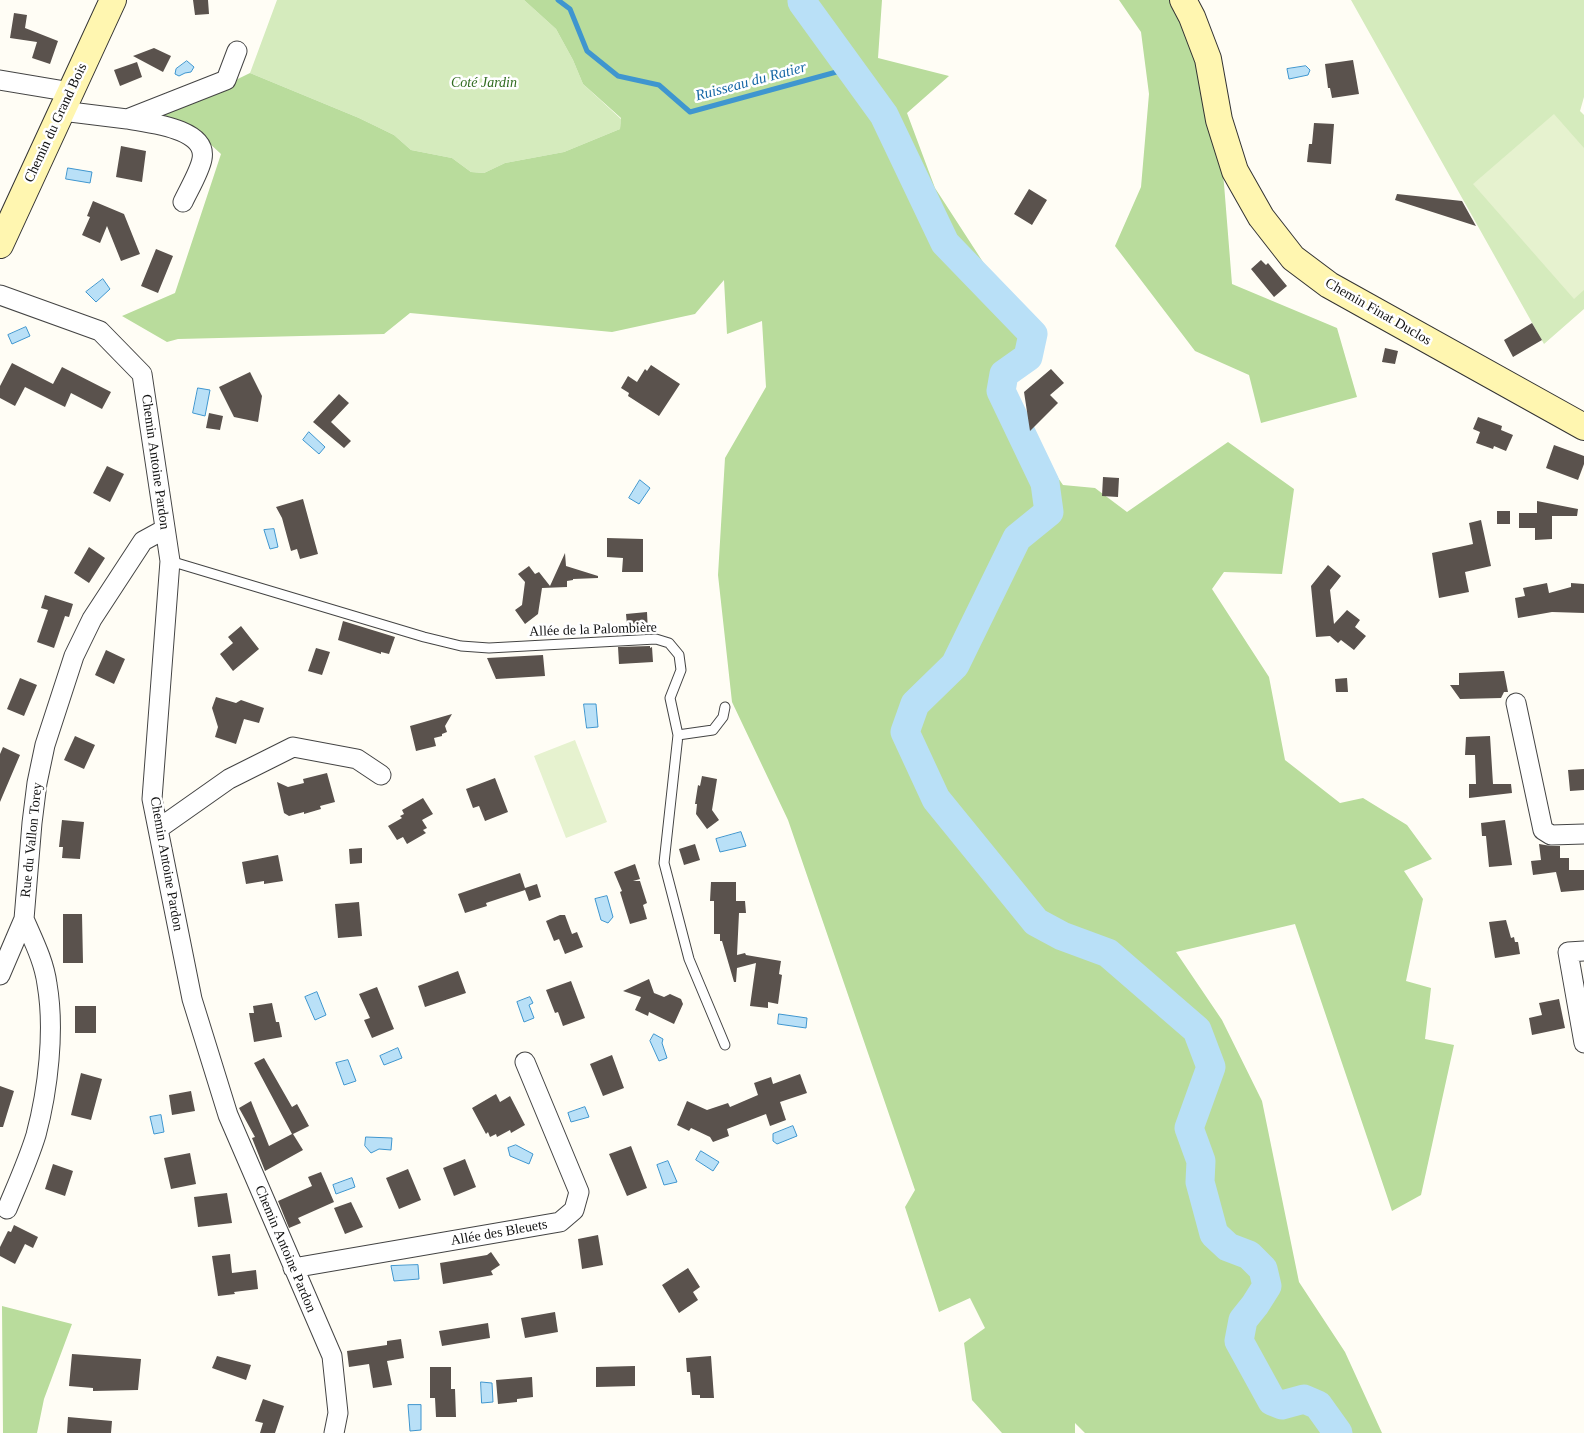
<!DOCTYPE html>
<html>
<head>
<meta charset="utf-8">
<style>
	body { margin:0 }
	canvas { display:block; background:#fffdf5 }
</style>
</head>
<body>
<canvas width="1584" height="1433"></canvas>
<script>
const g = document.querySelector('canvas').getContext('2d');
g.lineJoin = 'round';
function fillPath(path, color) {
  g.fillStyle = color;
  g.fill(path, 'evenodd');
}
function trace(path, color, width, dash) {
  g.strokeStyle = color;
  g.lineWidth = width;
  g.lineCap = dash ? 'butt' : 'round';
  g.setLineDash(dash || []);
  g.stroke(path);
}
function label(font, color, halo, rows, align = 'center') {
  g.font = font + ' "Times New Roman",serif';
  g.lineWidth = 5;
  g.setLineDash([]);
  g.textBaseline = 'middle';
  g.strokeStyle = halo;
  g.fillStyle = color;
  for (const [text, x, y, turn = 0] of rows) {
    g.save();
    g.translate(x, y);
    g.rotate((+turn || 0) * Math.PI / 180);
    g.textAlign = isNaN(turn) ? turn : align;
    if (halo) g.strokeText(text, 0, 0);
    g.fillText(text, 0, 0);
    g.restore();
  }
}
const green = new Path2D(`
	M277 0H524L556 29 573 60 583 84 621 119 620 129 564 152 505 163 484 173 471 172 452 158 411 150 394 135 359 118 250 73Z
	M1351 0H1584V97L1580 111 1584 115V309L1544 344Z`);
const forest = new Path2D(`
	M524 0H882L878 58 949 76 907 113 935 188 1007 299 1032 333 1010 370 1001 395 1063 485 1095 488 1127 512 1228 442 1294 489 1282 574 1224 572 1212 589 1269 677 1285 760 1340 803 1363 798 1407 825 1432 859 1404 871 1423 899 1406 981 1431 988 1425 1039 1454 1045 1421 1195 1392 1211 1295 924 1176 952 1222 1020 1262 1101 1299 1282 1345 1352 1382 1433H1085L1075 1423V1433H1002L972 1400 964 1343 985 1328 970 1298 939 1312 905 1207 915 1190 788 820 732 702 718 575 725 458 766 387 762 321 727 334 724 280 695 314 612 332 410 313 384 334 178 339 167 342 122 316 175 293 221 154 197 132 154 120 250 73 359 118 394 135 411 150 452 158 471 172 484 173 505 163 564 152 620 129 621 118 583 84 573 60 556 29Z
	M1119 0H1183L1213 80 1224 184 1232 284 1337 328 1357 397 1261 423 1249 375 1195 351 1115 246 1141 187 1149 94 1141 32Z
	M2 1306 72 1324 44 1399 37 1433H3Z`);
const pitch = new Path2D(`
	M1554 114 1584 148V290L1574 299 1473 184Z
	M575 740 607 822 566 838 534 756Z`);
const water = new Path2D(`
	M187 61 194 67 191 72 185 73 179 76 175 74 176 69Z
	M1306 66 1310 70 1308 75 1289 79 1287 69Z
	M68 168 92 172 90 183 66 179Z
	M103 279 110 289 96 302 86 292Z
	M26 327 30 336 12 344 8 335Z
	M198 388 210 390 205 416 193 413Z
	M309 432 325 447 319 454 303 440Z
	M640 480 650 488 639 504 629 498Z
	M274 529 278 547 270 549 264 530Z
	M584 704H596L598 727 587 728Z
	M741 832 746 846 720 852 716 839Z
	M607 896 613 917 608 923 601 920 595 899Z
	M317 992 326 1015 315 1020 305 997Z
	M530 997 533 1003 529 1005 534 1018 524 1022 517 1002Z
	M779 1014 807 1018 806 1028 778 1024Z
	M654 1034 663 1039 662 1043 667 1058 659 1061 650 1041Z
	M398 1048 402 1058 384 1065 380 1056Z
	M348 1060 356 1081 344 1085 336 1063Z
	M585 1107 589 1117 571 1122 568 1113Z
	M161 1115 164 1132 154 1134 150 1117Z
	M793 1126 797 1136 777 1144 773 1141V1134Z
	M366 1137 392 1138 391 1150 379 1149 371 1153 365 1146Z
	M516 1145 533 1154 529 1164 510 1156 508 1148Z
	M701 1151 719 1162 713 1171 696 1160Z
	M668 1161 677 1182 664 1185 657 1165Z
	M352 1178 355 1187 336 1194 333 1185Z
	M418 1265 419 1279 394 1281 391 1266Z
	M481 1382 492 1383 493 1402 482 1403Z
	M421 1405V1430L410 1431 408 1405Z`);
const stream = new Path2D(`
	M558 0 570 9 587 51 618 76 659 85 690 112 851 68`);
const river = new Path2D(`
	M802 0V2L884 115 945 243 1033 334 1028 357 1004 374 1001 391 1045 483 1049 512 1017 538 955 665 915 704 905 732 936 799 1036 922 1062 936 1108 953 1197 1030 1211 1067 1189 1128 1201 1161 1200 1182 1214 1234 1228 1247 1249 1255 1263 1269 1267 1286 1255 1305 1243 1320 1239 1341 1272 1401 1282 1405 1304 1399 1318 1405 1338 1433`);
const building = new Path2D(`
	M193 0H208L209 14 195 15Z
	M14 13 27 15 25 28 58 41 50 64 32 58 37 42 10 38Z
	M154 48 171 56 163 72 133 56Z
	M1353 60 1359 94 1332 98 1330 88H1328L1325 64Z
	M137 62 142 77 120 86 114 70Z
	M1314 123 1334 124 1331 164 1307 162 1309 144H1312Z
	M121 146 146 151 142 182 116 177Z
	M1029 189 1047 200 1032 225 1014 214Z
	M1397 194 1462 201 1476 226 1395 200Z
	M93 201 124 214 140 254 121 261 107 226 100 243 82 235 90 217 87 216Z
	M156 249 173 256 158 293 141 286Z
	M1261 260 1266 265 1268 263 1287 286 1274 297 1251 269Z
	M1532 323 1542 340 1513 357 1504 340Z
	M1385 348 1398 351 1395 364 1382 362Z
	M12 363 53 384 62 367 111 392 102 409 71 393 65 407 25 387 15 406 0 398V386Z
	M651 365 680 384 659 416 628 396 629 393 621 388 628 376 637 382 645 369 647 371Z
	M1051 369 1064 383 1050 395 1058 403 1030 431 1024 392Z
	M250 372 262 396 258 422 234 417 219 387Z
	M339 394 349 403 331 422 351 441 344 448 313 422Z
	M209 413 223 416 220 430 206 428Z
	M1478 417 1502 426 1501 430 1513 435 1506 451 1494 446 1493 449 1476 443 1480 432 1473 429Z
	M1554 445 1584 456V464L1578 480 1546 468Z
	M107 466 124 474 110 502 93 493Z
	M1103 477 1119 478 1118 497 1102 496Z
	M303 499 318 554 300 559 297 549 291 551 282 518 276 507Z
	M1537 501 1578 509 1577 516H1552V539L1535 540V528H1519V513H1537Z
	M1497 511H1510V524H1497Z
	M1481 520 1491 566 1465 572 1469 592 1439 598 1432 553 1473 544 1469 523Z
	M607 538 643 539V572H622L623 558 607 557Z
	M89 547 105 558 89 583 74 573Z
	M565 553 566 566 598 576V578L573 579V580L567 581V587L542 588 538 614 525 624 515 610 522 605 525 582 518 574 529 566 535 574 539 572 550 586Z
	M1328 565 1341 576 1330 590 1334 624 1347 610 1360 620 1355 627 1366 636 1354 650 1341 640 1338 643 1330 636 1316 637 1311 586Z
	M1547 583 1549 593 1571 587V583L1584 584V613L1552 612 1518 618 1515 598 1525 596 1523 588Z
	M45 595 73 604 69 617 65 616 54 648 37 642 48 610 41 608Z
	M647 612 648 633 618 635 617 626 627 625 626 614Z
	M343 621 395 637 389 654 381 652V654L338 640Z
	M241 626 259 649 233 671 220 654 233 643 228 637Z
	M650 646V648L652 647 653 662 619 664 618 647Z
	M316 648 330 652 322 675 308 671Z
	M106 650 125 659 114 684 95 675Z
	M543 655 545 676 496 679 487 658Z
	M1504 671 1508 692H1504L1501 698 1460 699 1450 685H1459V673Z
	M20 678 37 685 24 716 7 709Z
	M1347 678 1348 692H1336L1335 679Z
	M216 697 236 703 241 700 264 708 259 723 244 719 236 744 215 737 218 727 212 708Z
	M452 714 445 726 447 732 442 734V736L434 738 436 746 416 751 410 726Z
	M75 736 95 745 84 769 64 760Z
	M1490 736 1493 784H1511L1512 793 1469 798V784H1476L1475 755H1465L1466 737Z
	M3 747 20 755 0 802V754Z
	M1584 769V790L1570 791 1568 770Z
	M327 773 335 802 320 806 321 809 304 814V812L289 816 284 813 277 782 288 787 304 783 303 779Z
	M702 776 717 779 712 810 719 820 707 829 696 814 697 804H695L698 785 700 786Z
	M495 778 508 812 485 821 479 806 473 808 466 789Z
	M423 798 433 814 422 820 427 828 423 830 426 833 407 844 403 837 397 840 388 826 402 818 400 816 404 814 402 810Z
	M62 820 84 822 80 859 62 858 63 847H59Z
	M1505 820 1512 865 1489 867 1486 836H1482L1481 823Z
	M695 844 700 860 684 865 679 849Z
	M1539 844 1551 846H1560V858H1569V870H1584V890L1561 892 1556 872 1533 875 1531 861 1541 860Z
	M362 848V863L350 864 349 849Z
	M278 855 283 881 264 884V881L246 884 242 862Z
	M635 864 640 879 633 881H640L647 903 643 905 647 919 630 924 620 892 622 891 614 872Z
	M520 873 525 888 537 884 541 897 529 901 525 890 486 903 487 906 465 913 458 894Z
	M711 882H736V901H745L746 913H739L737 955 745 953 746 955 781 961 779 974 782 975 778 1004 768 1002V1008L750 1006 756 963 737 968 736 982H734L722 941H720V934H714V901H710Z
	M359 902 362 936 338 938 335 904Z
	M63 914H82L83 963H63Z
	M560 915H565L572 934 577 932 583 947 565 954 559 939 554 941 546 921Z
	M1506 920 1511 938 1514 937 1515 942H1518L1520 954 1495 958 1489 922Z
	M458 971 466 993 425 1007 418 986Z
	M649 979 654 993 664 997 670 994 681 999 683 1004 674 1024 649 1012 648 1016 635 1010 641 997 623 991Z
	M571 981 585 1018 563 1026 558 1012 555 1013 546 990Z
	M377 987 394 1029 372 1038 364 1020 370 1018 359 994Z
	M1559 999 1565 1028 1532 1035 1529 1018 1542 1015 1539 1003Z
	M272 1003 276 1022H279L282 1037 254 1042 249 1013H254L253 1006Z
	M75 1006H96V1033H75Z
	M612 1055 624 1088 603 1096 590 1064Z
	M264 1058 292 1107 297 1104 309 1126 293 1134 303 1150 265 1171 252 1138 255 1137 239 1108 251 1101 269 1146 292 1134 254 1063Z
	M81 1073 102 1079 91 1120 71 1115Z
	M800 1074 807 1093 780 1102 786 1120 770 1126 766 1114 727 1129 729 1136 713 1142 710 1137 691 1128 689 1131 677 1125 687 1101 707 1110 728 1103 730 1107 758 1095 754 1083 771 1077 773 1084Z
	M0 1086 14 1091 3 1127H0Z
	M191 1091 195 1111 172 1115 169 1095Z
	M496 1094 500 1102 510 1096 525 1125 511 1133 510 1130 497 1137 496 1134 490 1137 488 1132 486 1134 472 1108Z
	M631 1146 647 1188 627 1196 609 1154Z
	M190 1153 196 1184 171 1189 164 1158Z
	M465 1159 476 1187 454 1196 443 1168Z
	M53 1164 73 1171 65 1196 45 1189Z
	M408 1169 421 1200 399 1209 386 1178Z
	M321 1172 334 1202 298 1218 301 1223 289 1228 278 1201 312 1186 308 1177Z
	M227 1193 232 1223 198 1227 194 1197Z
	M351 1202 363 1227 345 1234 334 1208Z
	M14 1225 38 1237 33 1248 25 1244 15 1264 0 1256V1247L8 1231 11 1232Z
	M598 1235 603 1265 582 1269 578 1239Z
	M491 1252 500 1265 491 1271 493 1275 443 1284 440 1263 487 1255Z
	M230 1254 232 1273 256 1270 258 1289 234 1292 235 1294 218 1296 212 1256Z
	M688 1268 700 1287 693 1292 698 1300 679 1313 662 1285Z
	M555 1312 558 1332 525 1338 521 1318Z
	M488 1323 490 1338 442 1346 439 1331Z
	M401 1339 404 1358 387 1361 392 1385 373 1388 369 1364 349 1367 347 1351 387 1345V1341Z
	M72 1354 141 1359 138 1390 93 1391V1388L69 1386Z
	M217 1356 251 1365 246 1380 212 1368Z
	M711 1356 714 1398H700V1395H692L690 1372H687L686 1358Z
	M635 1366V1386L596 1387V1367Z
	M430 1367H451V1389H455L456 1417H436L435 1398H430Z
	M532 1377 533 1397 517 1399V1402L498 1404 496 1380Z
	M263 1399 284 1406 275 1433H260L263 1423 255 1421Z
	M68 1417 112 1421 111 1433H67Z`);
const lane = new Path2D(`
	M170 561 424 637 461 646 489 648 656 639 669 643 679 655 681 670 670 698 678 735 664 863 689 959 725 1045
	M678 735 713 730 723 717 725 707`);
const street = new Path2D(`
	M0 80 71 92
	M62 111 127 119 226 80 237 51
	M127 119C147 123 208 128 202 159 200 171 188 191 183 202
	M0 295 100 331 142 374 170 561 152 799 192 999 228 1115 332 1356 338 1413 334 1433
	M1516 703 1543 830 1551 835 1584 834
	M158 829 229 779 293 747 357 759 381 775
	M1584 951 1568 952 1584 1043
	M0 975 24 919 32 823 37 783 45 745 74 656 92 619 143 541 165 529
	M7 1209C17 1185 28 1161 36 1135 48 1090 55 1030 47 984 44 961 33 940 24 919
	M293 1268 560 1222 574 1210 579 1192 525 1062`);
const secondary = new Path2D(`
	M1183 0 1192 17 1208 59 1219 120 1235 171 1261 217 1293 258 1329 285 1584 427
	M0 245 113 0`);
const parkNames = [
	["Coté Jardin",484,83]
];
const streetNames = [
	["Chemin du Grand Bois",56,123,-65],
	["Chemin Finat Duclos",1378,312,30],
	["Chemin Antoine Pardon",155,462,82],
	["Allée de la Palombière",593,630,-2],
	["Rue du Vallon Torey",32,840,-84],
	["Chemin Antoine Pardon",166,864,80],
	["Allée des Bleuets",499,1233,-10],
	["Chemin Antoine Pardon",285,1249,67]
];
const waterNames = [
	["Ruisseau du Ratier",751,82,-15]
];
fillPath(green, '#d5ebbd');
fillPath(forest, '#b9dc9c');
fillPath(pitch, '#e6f2cf');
fillPath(water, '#b9e0f7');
trace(water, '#3f96cf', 1);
trace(stream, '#3f96cf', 5);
trace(river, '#b9e0f7', 29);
fillPath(building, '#5a524d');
trace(lane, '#444', 11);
trace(street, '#444', 21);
trace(secondary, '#333', 28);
trace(lane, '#fff', 9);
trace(street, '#fff', 19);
trace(secondary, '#fff6b0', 26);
label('italic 14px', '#2f6b1f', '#fff', parkNames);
label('14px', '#111', '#fff', streetNames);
label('italic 15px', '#1768a6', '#fff', waterNames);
</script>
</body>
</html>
